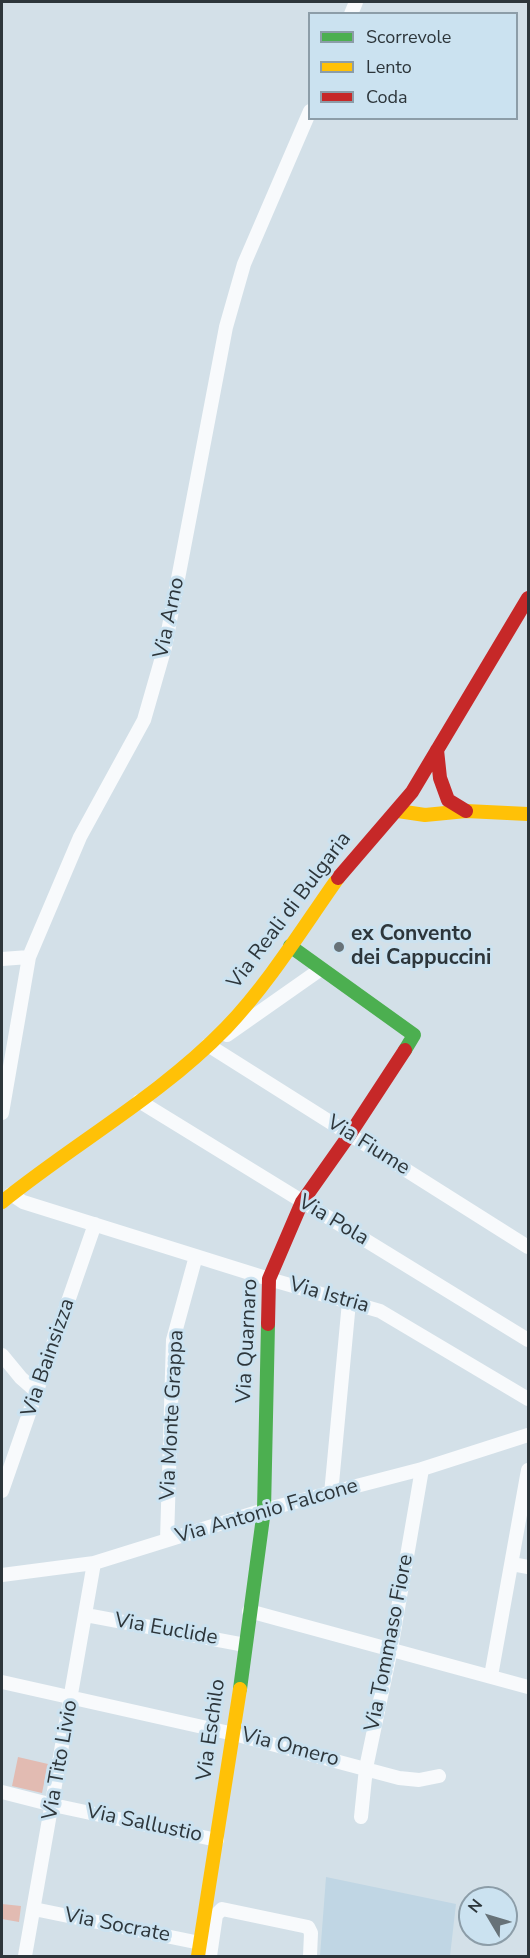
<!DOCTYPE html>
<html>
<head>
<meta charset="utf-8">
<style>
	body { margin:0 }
	#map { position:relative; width:530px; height:1958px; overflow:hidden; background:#d3e0e8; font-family:"Nunito Sans",sans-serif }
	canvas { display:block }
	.frame { position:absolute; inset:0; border:3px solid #2d363b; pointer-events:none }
	.legend { position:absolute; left:308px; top:12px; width:210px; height:108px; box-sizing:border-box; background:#cbe2f0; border:2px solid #8c9da8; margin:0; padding:8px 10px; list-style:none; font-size:18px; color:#2d363b }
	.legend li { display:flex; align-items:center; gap:12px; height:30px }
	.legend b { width:30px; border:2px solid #8c9da8 }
	.north { position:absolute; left:458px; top:1886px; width:60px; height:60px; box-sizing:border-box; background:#cbe2f0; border:2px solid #8c9da8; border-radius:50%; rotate:308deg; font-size:16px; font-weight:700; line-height:24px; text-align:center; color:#2d363b }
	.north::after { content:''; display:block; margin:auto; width:21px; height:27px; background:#677278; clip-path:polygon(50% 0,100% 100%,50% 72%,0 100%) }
</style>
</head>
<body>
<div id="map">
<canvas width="530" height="1958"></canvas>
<div class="frame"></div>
<ul class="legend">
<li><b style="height:8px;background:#4caf50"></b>Scorrevole</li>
<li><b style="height:8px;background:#ffc107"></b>Lento</li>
<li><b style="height:8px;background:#c62828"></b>Coda</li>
</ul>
<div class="north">N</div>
</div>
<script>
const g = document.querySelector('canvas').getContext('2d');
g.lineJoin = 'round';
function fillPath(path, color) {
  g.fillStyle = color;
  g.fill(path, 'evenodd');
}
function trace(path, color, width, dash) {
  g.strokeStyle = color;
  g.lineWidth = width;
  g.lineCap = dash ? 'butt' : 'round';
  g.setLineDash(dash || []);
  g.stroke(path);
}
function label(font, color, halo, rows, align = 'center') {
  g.font = font + ' "Nunito Sans",sans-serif';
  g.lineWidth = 6;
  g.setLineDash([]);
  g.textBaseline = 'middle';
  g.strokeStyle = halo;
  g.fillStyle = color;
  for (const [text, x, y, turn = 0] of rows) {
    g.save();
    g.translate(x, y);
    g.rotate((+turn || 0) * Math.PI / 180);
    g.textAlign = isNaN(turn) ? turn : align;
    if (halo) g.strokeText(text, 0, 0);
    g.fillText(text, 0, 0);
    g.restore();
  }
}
const built = new Path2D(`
	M326 1877 456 1904 450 1956H320Z`);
const green = new Path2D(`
	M18 1757 48 1764 42 1793 12 1786Z
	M2 1904 21 1906 19 1922 2 1919Z`);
const street = new Path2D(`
	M351 14 356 2
	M2 959 29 957
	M227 1035 321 969
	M208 1045 528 1247
	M139 1101 528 1340
	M2 1113 29 957 80 837 144 720 165 647 226 327 244 264 310 111
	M11 1194 23 1202 269 1279 380 1311 528 1399
	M2 1355 21 1378 37 1392
	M2 1491 95 1224
	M331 1494 349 1302
	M167 1540 173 1340 196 1256
	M512 1564 528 1567
	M2 1575 94 1563 264 1510 422 1469 528 1435
	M249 1611 528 1687
	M86 1615 245 1645
	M491 1676 528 1470
	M2 1682 234 1734 399 1778 419 1780 439 1776
	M2 1792 53 1805 217 1840
	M361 1817 366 1768 391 1649 422 1469
	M34 1909 200 1943
	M25 1956 94 1563
	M210 1956 216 1915 222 1909 308 1927 311 1933 310 1956`);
const fast = new Path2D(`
	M290 946 414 1035 405 1050
	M240 1689 264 1510 268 1324`);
const slow = new Path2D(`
	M398 811 425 815 466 811 528 814
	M2 1202C75 1143 160 1096 226 1028 269 983 302 929 338 878
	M198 1956 240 1689`);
const jam = new Path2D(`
	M437 750 440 778 448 800 466 811
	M338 878 412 792 528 598
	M268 1324 269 1279 302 1202 350 1134 405 1050`);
const markers = [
	[339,947,6,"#677278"]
];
const streetNames = [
	["Via Arno",170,618,-78],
	["Via Reali di Bulgaria",290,911,-53],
	["Via Fiume",368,1146,32],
	["Via Pola",333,1221,31],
	["Via Istria",329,1296,16],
	["Via Quarnaro",248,1341,-87],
	["Via Bainsizza",49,1358,-71],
	["Via Monte Grappa",173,1415,-87],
	["Via Antonio Falcone",267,1512,-16],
	["Via Euclide",166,1630,10],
	["Via Tommaso Fiore",390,1643,-79],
	["Via Eschilo",212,1730,-82],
	["Via Omero",290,1748,15],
	["Via Tito Livio",61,1760,-80],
	["Via Sallustio",144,1824,12],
	["Via Socrate",117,1926,11]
];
const poiNames = [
	["ex Convento",351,935],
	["dei Cappuccini",351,959]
];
fillPath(built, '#c0d6e4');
fillPath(green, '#e2bbb2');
trace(street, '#f8fafc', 14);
trace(fast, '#4caf50', 14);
trace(slow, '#ffc107', 14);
trace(jam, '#c62828', 14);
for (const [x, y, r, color] of markers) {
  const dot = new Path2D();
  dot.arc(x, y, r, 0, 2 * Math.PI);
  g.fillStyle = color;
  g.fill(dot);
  trace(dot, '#cbe2f0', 2);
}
label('21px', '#2d363b', '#cbe2f0', streetNames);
label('bold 21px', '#2d363b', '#cbe2f0', poiNames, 'left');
</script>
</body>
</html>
